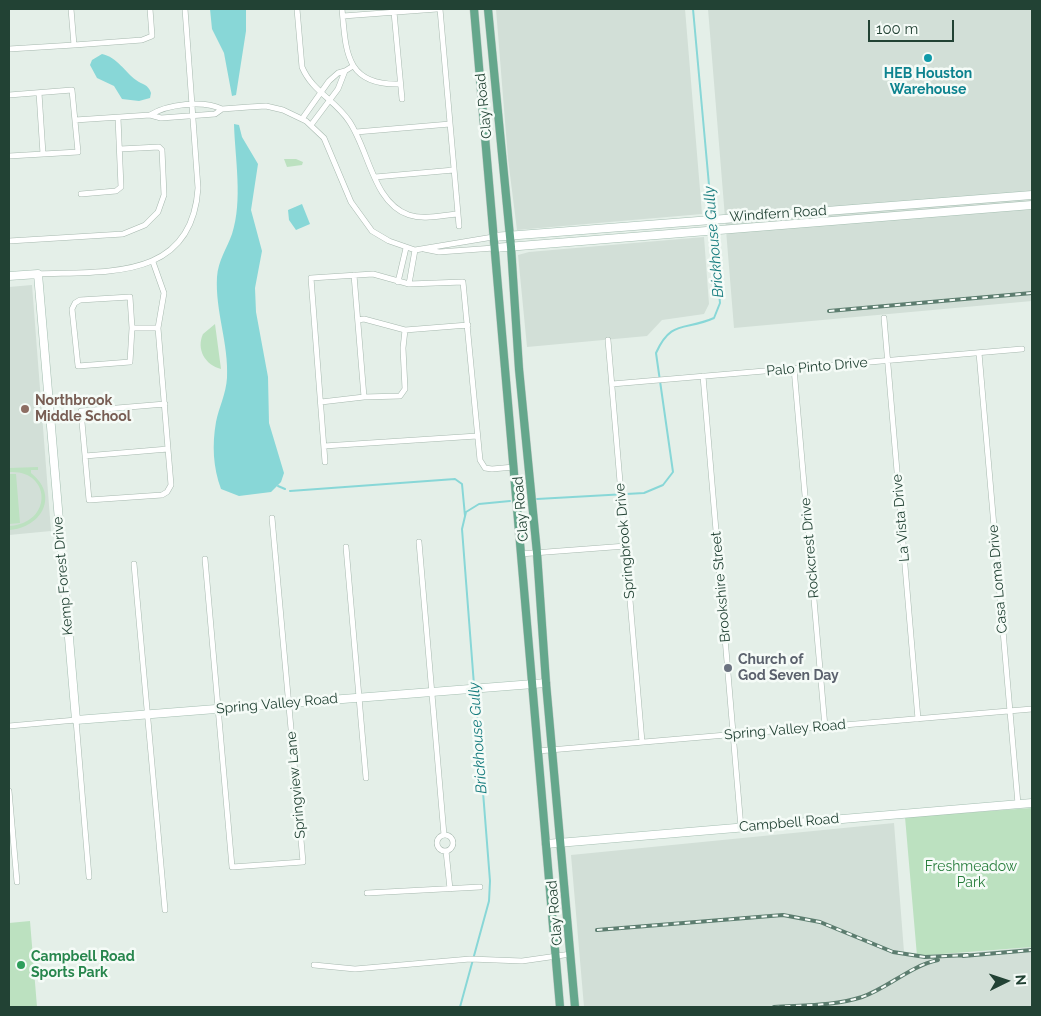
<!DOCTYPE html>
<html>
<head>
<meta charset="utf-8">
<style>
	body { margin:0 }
	#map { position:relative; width:1041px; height:1016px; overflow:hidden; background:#e4efe8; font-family:Raleway,sans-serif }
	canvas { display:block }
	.frame { position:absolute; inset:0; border:10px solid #224234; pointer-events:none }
	.north { position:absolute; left:981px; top:956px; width:50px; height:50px; -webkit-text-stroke:4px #f5fbf7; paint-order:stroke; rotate:86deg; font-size:14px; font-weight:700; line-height:20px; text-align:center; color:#224234 }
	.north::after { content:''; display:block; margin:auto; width:18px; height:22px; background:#224234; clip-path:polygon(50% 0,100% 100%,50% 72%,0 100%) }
	.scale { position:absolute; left:868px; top:20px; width:86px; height:22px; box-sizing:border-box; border:2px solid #224234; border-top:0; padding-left:6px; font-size:15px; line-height:18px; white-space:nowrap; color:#224234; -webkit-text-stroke:4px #f5fbf7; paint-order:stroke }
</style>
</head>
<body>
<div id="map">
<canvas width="1041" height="1016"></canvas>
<div class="frame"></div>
<div class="north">N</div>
<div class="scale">100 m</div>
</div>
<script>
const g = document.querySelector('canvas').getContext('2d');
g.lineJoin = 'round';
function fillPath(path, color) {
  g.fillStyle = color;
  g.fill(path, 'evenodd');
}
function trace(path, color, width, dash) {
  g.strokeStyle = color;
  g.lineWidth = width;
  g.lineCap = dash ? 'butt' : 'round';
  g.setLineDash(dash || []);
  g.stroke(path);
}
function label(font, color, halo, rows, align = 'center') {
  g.font = font + ' Raleway,sans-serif';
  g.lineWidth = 5;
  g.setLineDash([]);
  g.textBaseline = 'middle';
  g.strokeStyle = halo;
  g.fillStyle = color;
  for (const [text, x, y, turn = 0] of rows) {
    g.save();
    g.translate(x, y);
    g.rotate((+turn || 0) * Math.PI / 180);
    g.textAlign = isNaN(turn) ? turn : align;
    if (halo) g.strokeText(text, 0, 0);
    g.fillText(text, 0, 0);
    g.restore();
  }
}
const built = new Path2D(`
	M496 9H685L702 214 517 230 508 159Z
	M708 9H1032V301L734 328Z
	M704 237 709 304 704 314 662 320 647 336 527 347 518 255 529 252Z
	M32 285 51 531 9 535V287Z
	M894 823 904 952 917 956H934L1032 947V1007H584L571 855Z`);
const green = new Path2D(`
	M284 159H296L303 162 302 165 287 167Z
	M215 324 221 369C205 365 196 349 203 334Z
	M38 467V470H31V473C60 496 41 528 9 530V526C54 523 51 469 9 472V468Z
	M9 474H16L20 523 9 524Z
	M1032 808V947L917 956 905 817Z
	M30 921 37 1007H9V923Z`);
const water = new Path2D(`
	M210 9H246V31L236 95 232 96 224 53 212 29Z
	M102 54C117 57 125 72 136 80 143 85 148 84 151 93L150 98 139 101 122 99 114 86 97 78 90 65 92 60Z
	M234 124 239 125 242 137 258 164 251 210 262 251 255 288 256 312 268 377 269 423 284 473 281 482 271 492 239 496 221 489C213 467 212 445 216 422 219 407 226 394 227 378 229 344 215 311 217 277 218 261 227 248 232 234 243 201 235 158 234 124Z
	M302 204 310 224 296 230 289 220 288 210Z`);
const stream = new Path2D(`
	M693 9 712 218
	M278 486 285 489
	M290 491 455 479 462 484 465 516
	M537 499 644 493 663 485 673 472 656 353C671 319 685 331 714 318L720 303 713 233
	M474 685 462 529 466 512 479 504 510 501
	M460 1007 489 901 490 881 475 690`);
const street = new Path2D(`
	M297 9 302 67C312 91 335 100 349 121 369 150 373 203 409 215 424 220 442 215 458 214L459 226
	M342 9C346 51 345 86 400 84
	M440 9 458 214
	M394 12 402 99
	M343 16 437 9
	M74 45 142 40 152 36 150 9
	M9 49 74 45 71 9
	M39 93 43 154
	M9 95 72 90 78 152 9 156
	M150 115C168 104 203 100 222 109
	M302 119 329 81 338 73 345 71 353 66
	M75 120 150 115 161 118 215 114 222 109 249 107 266 106 283 110 306 121 324 138 351 202 372 231 389 241 415 250 493 237
	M311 125 338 89 345 71
	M356 132 450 124
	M375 177 454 170
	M81 194 116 191 121 187 118 118
	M9 241 123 234 145 225 158 212 164 195 162 150 159 147 120 149
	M424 249 439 252 494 248
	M153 262 164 293 158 328 171 485 167 492 162 495 89 500 81 411 165 404
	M38 274C107 271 192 281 198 188L185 9
	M354 275 364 397
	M398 282 406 248
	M409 284 415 250
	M884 318 918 719
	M358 320 364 319 405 330 468 325
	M132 328 130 297 80 300 75 303 72 309 78 366 130 362 132 328H158
	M608 340 642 742
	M979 353 1018 804
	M794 368 825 727
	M703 376 741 828
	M612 384 1022 349
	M321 402 364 397 400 396 405 389 403 348 405 330
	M324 446 477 436
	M85 456 168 449
	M325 462 311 278 373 274 409 284 463 282 480 460 485 468 492 469 514 467
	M419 542 444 835
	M346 547 366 778
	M520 554 626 546
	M205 559 232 867 303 862 272 518
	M134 564 165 910
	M9 726 76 720 89 877
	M538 751 1032 709
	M9 791 17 882
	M437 843a8 8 0 1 1 16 0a8 8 0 1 1-16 0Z
	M446 851 450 889
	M367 893 480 887
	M314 965 355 969 470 959 522 961 571 954`);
const secondary = new Path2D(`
	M493 237 1032 195
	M494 248 1032 205
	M9 276 38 274 76 720 546 683
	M546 844 1032 803`);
const primary = new Path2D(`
	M474 9 560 1007
	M488 9 511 247 519 369 537 553 546 683 575 1007`);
const rail = new Path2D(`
	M829 311 1032 293
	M597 930 783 915 820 922 893 952 925 957 968 955
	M963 956 1032 950
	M774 1007C802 1005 834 1006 862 997 888 988 910 966 938 960`);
const markers = [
	[928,58,5,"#0f9aa8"],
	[25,409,5,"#8d6e63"],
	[728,668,5,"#6b7280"],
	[21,965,5,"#2e9e5b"]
];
const cultureNames = [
	["HEB Houston",928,74],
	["Warehouse",928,90]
];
const streetNames = [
	["Clay Road",484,106,-96],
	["Windfern Road",778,214,-4],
	["Palo Pinto Drive",817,367,-5],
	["Clay Road",521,509,-95],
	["La Vista Drive",901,518,-95],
	["Springbrook Drive",625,541,-95],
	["Rockcrest Drive",810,548,-95],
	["Kemp Forest Drive",63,576,-95],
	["Casa Loma Drive",998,579,-95],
	["Brookshire Street",721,587,-95],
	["Spring Valley Road",277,704,-5],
	["Spring Valley Road",785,730,-5],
	["Springview Lane",296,785,-95],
	["Campbell Road",789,823,-5],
	["Clay Road",555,913,-95]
];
const educationNames = [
	["Northbrook",35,401],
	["Middle School",35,417]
];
const worshipNames = [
	["Church of",738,660],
	["God Seven Day",738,676]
];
const parkNames = [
	["Freshmeadow",971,867],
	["Park",971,883]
];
const leisureNames = [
	["Campbell Road",31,957],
	["Sports Park",31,973]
];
const waterNames = [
	["Brickhouse Gully",714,242,-95],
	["Brickhouse Gully",478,738,-94]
];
fillPath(built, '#d2dfd7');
fillPath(green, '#bce1c0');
fillPath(water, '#88d7d7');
trace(stream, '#88d7d7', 2);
trace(street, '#a6b8ae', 6);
trace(secondary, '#a4beb1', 9);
trace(primary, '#c1cac6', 9);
trace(street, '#fff', 5);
trace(secondary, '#fff', 8);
trace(primary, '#65a78c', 8);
trace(rail, '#5c7d6f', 4);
trace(rail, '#f5fbf7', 2, [5.5]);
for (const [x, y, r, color] of markers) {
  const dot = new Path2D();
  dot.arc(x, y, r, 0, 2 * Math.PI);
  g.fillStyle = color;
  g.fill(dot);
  trace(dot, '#f5fbf7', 2);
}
label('bold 14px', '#0d838f', '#f5fbf7', cultureNames);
label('14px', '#224234', '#f5fbf7', streetNames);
label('bold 14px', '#785e54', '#f5fbf7', educationNames, 'left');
label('bold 14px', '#5b616d', '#f5fbf7', worshipNames, 'left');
label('14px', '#287d3c', '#f5fbf7', parkNames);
label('bold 14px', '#27864d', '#f5fbf7', leisureNames, 'left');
label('italic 15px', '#167c7e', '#f5fbf7', waterNames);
</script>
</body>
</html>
